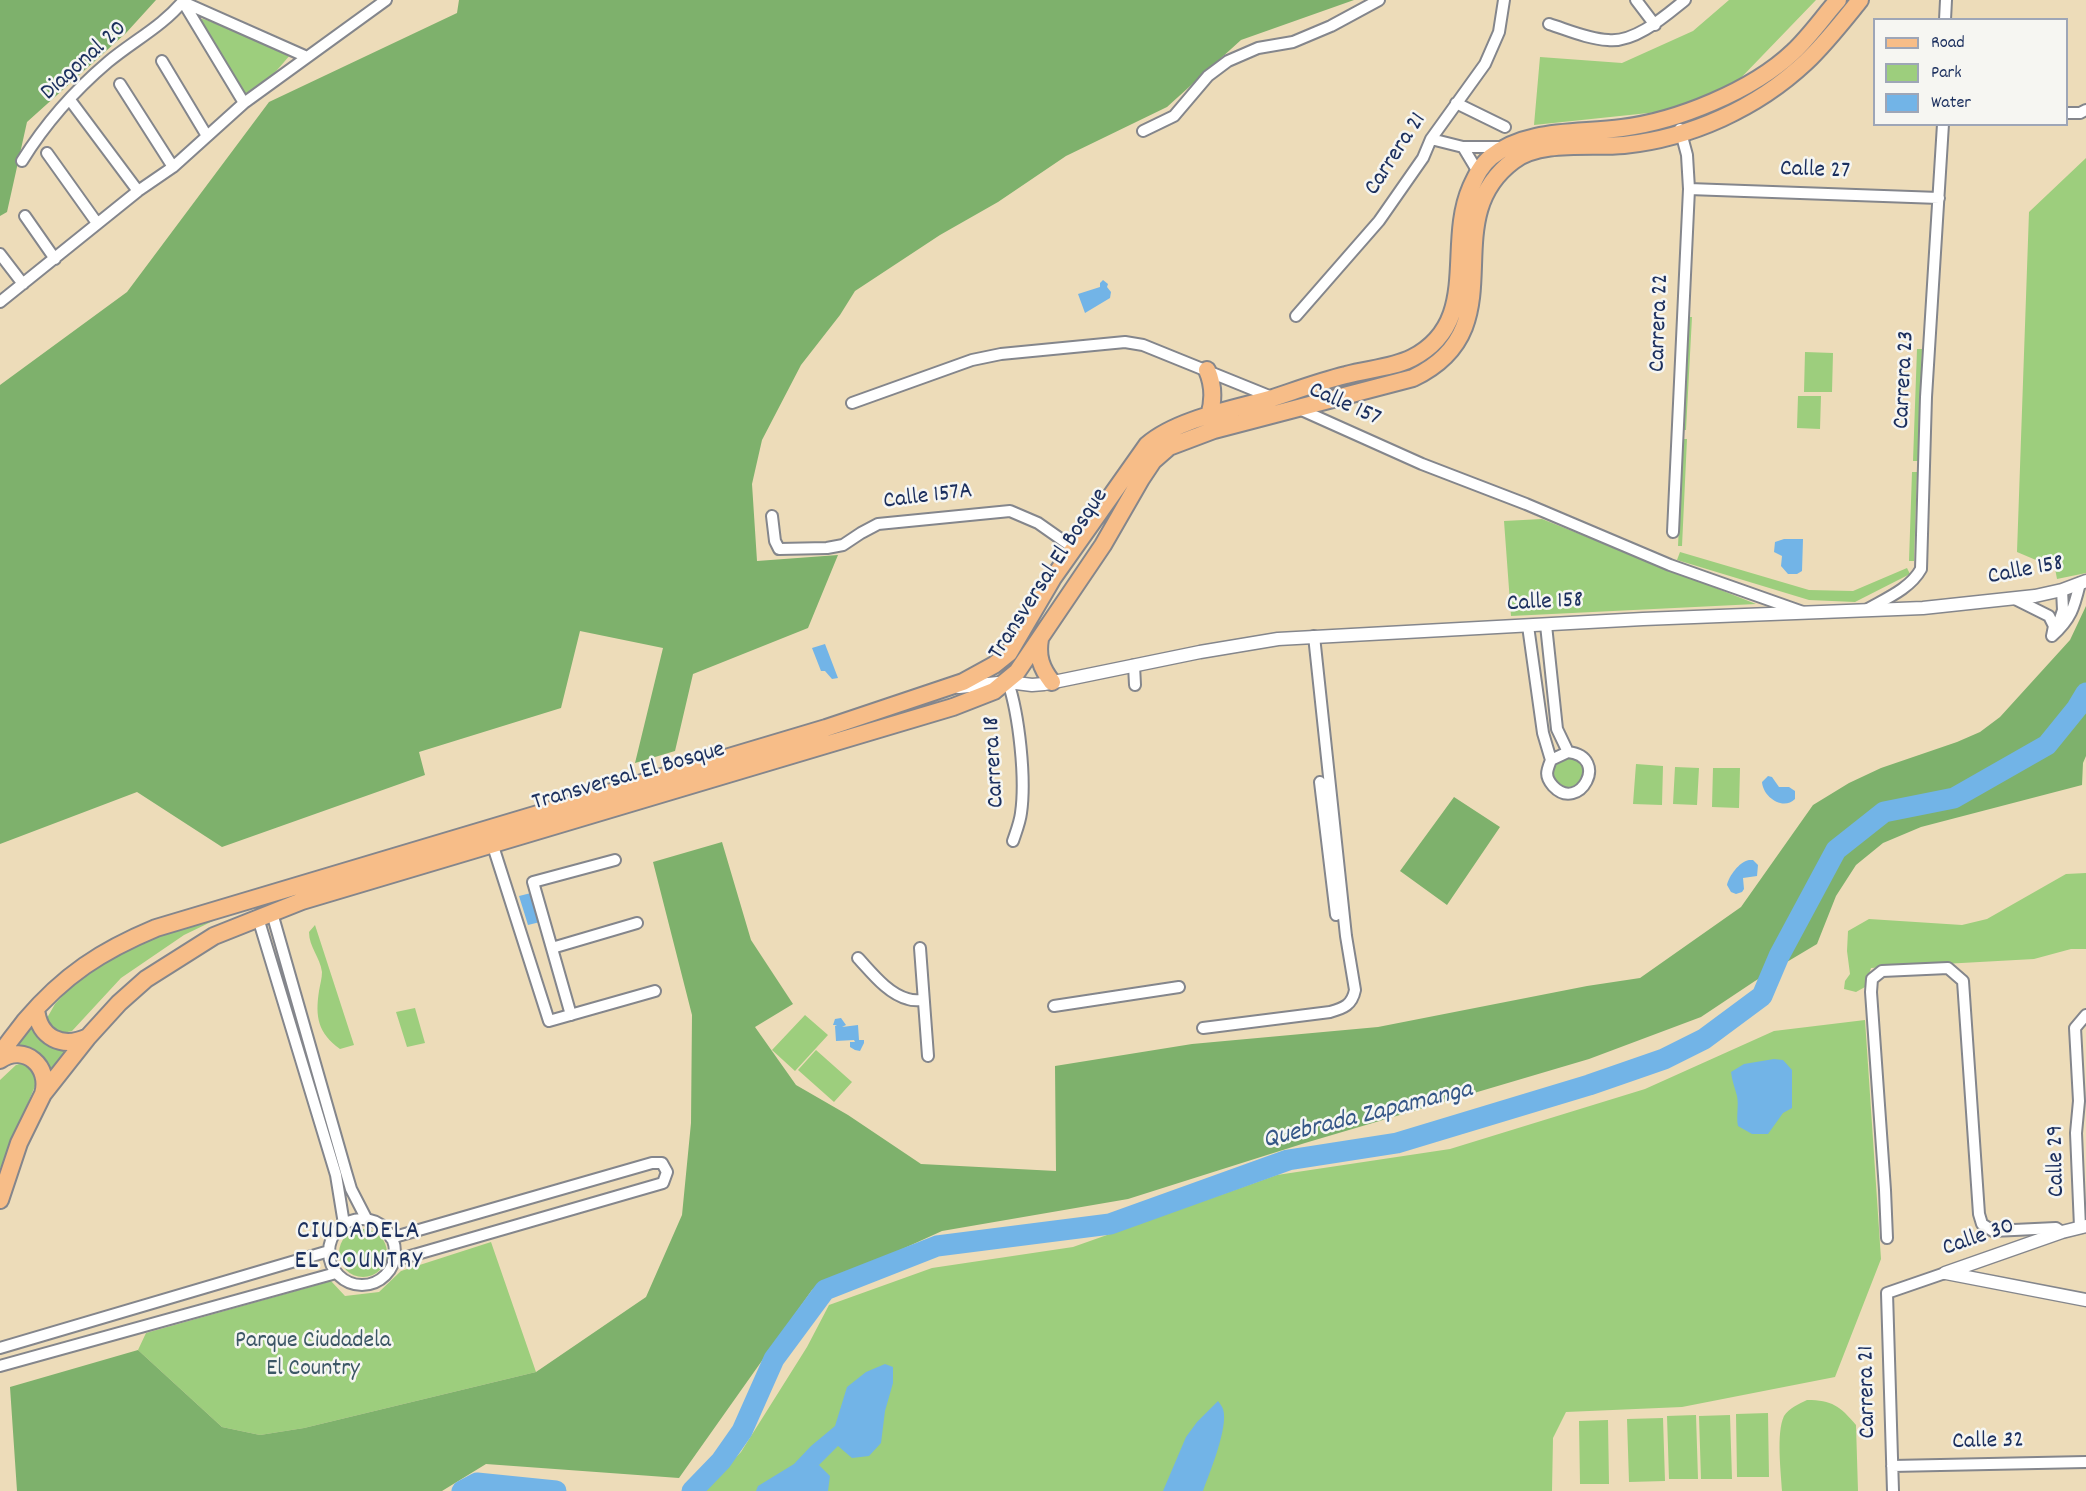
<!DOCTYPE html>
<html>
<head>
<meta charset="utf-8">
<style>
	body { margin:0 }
	#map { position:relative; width:2086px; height:1491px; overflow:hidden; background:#eddcb9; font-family:Dekko,sans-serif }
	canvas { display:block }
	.legend { position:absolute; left:1873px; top:18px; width:195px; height:108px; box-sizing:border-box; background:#f6f6f2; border:2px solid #9ea6b7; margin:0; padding:8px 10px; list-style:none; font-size:18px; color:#1b2f5e }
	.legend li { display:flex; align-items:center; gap:12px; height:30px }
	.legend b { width:30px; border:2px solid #9ea6b7 }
</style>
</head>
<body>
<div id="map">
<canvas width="2086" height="1491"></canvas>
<ul class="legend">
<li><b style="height:8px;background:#f7bd88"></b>Road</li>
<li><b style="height:16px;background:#9dce7d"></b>Park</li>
<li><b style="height:16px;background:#72b4e7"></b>Water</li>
</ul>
</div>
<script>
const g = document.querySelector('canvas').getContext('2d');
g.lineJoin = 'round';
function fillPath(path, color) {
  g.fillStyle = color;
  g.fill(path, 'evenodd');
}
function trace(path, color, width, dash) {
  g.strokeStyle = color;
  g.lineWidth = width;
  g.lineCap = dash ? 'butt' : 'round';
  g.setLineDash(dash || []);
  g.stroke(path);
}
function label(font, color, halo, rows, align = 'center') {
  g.font = font + ' Dekko,sans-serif';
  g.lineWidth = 5;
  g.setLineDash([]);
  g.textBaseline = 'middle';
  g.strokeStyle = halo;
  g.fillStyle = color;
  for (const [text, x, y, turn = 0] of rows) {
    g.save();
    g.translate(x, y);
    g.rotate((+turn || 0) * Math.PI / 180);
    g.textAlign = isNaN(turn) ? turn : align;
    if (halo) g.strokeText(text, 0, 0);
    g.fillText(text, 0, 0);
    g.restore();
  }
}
const green = new Path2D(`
	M1729 0H1816L1735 84 1677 110 1534 125 1540 57 1622 63 1693 31Z
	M199 18 235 28 291 54 271 77 243 95Z
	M2086 158V573L2057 579 2054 563H2043L2017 552 2029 212Z
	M1688 317H1692L1686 430H1682Z
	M1917 349H1922L1918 461H1913Z
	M1805 352 1833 353 1832 392H1804Z
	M1798 396H1821L1820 429 1797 428Z
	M1683 439H1687L1682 546H1678Z
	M1912 472H1917L1914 561H1909Z
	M1542 519 1756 604 1511 616 1504 521Z
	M1680 552 1809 590 1853 591 1907 568 1910 574 1855 602 1809 600 1677 560Z
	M1564 755 1585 763 1582 785 1566 791 1552 779 1551 767Z
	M1636 764 1663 766 1662 805 1633 804Z
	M1675 767 1699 768 1697 805 1673 804Z
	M1713 768H1740L1739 808 1712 807Z
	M2086 873V949H2071L2034 959 1871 968 1865 987 1856 992 1844 989 1845 981 1850 974 1847 951 1848 931 1869 919 1962 925 1987 919 2066 874Z
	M271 901 215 920 184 935 121 978 72 1031 59 1034 51 1029 47 1018 55 1004 78 979 125 949 174 926Z
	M315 925 354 1045 340 1049C318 1033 315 1017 319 991 320 985 322 978 322 972 320 957 309 947 309 932Z
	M415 1008 425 1043 407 1047 396 1012Z
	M805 1015 828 1035 795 1071 772 1050Z
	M33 1017 74 1044 52 1074C40 1048 31 1050 5 1054Z
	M1865 1020 1881 1259 1835 1377 1682 1407 1566 1412 1553 1438 1552 1491H703L741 1452 807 1347 829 1305 932 1268 1073 1247 1277 1175 1450 1149 1645 1089 1774 1031Z
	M816 1050 852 1082 834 1102 798 1070Z
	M26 1062 38 1079 0 1169V1080L16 1065Z
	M339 1253a24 24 0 1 1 48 0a24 24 0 1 1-48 0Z
	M491 1242 536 1372 304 1428 260 1435 222 1427 138 1350 146 1333 331 1281 345 1296 379 1292 401 1271Z
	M1807 1400C1832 1400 1840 1406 1856 1425L1858 1491H1782C1781 1472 1776 1433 1784 1416 1789 1408 1799 1404 1807 1400Z
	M1768 1413 1769 1477H1737L1736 1414Z
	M1696 1415 1698 1479H1669L1667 1416Z
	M1730 1415 1732 1479H1701L1699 1416Z
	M1663 1418 1665 1481 1629 1482 1627 1419Z
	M1608 1420 1609 1484H1580L1579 1421Z`);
const forest = new Path2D(`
	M0 0H156L126 33 27 122 7 212 0 216Z
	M459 0H1354L1241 40 1167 107 1066 156 998 202 940 235 855 291 840 315 801 365 762 440 752 484 757 561 838 555 808 628 693 674 675 751 635 763 663 648 580 631 561 708 419 752 425 775 222 847 137 792 0 844V385L127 292 269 102 457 13Z
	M2086 606V756L2083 763 2082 785 1921 827 1883 843 1856 865 1836 896 1817 944 1755 981 1701 1017 1589 1059 1305 1143 1128 1199 942 1231 812 1290 679 1478 486 1464 442 1491H17L10 1387 138 1350 222 1427 260 1435 304 1428 536 1372 646 1297 682 1215 691 1123 692 1015 653 862 722 842 751 940 793 1004 755 1027 796 1085 848 1115 921 1164 1056 1171 1055 1066 1192 1044 1378 1027 1587 986 1640 978 1741 907 1813 805 1849 783 1881 768 1957 742 1980 732 2000 717 2070 640Z
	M1454 797 1500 827 1447 905 1400 871Z`);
const water = new Path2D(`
	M1103 280 1108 284 1107 287 1111 292 1110 298 1085 313 1078 294 1100 287V283Z
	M1784 539H1803L1802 571 1797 574H1788L1781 566 1782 556 1774 552 1775 542Z
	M825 644 838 678 832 679 825 671H821L812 648Z
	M1768 776 1772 777 1779 787H1789L1795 791V799C1783 811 1763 797 1762 782Z
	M1749 860H1753L1758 865 1757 876 1743 878 1744 889 1742 892 1736 894 1731 892 1727 885C1729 876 1739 862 1749 860Z
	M531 893 540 922 528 925 519 896Z
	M841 1018 846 1025 842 1027 858 1025 859 1040H864V1043L860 1051 855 1050 850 1047V1042H855L854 1040 836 1041 835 1026 837 1025H833L835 1019Z
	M1774 1059 1783 1060 1792 1070V1108L1783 1113 1768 1134H1752L1738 1126C1736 1116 1739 1105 1737 1096 1735 1088 1732 1081 1731 1072L1744 1064Z
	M885 1364 893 1367V1383L885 1411 881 1443 869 1456 852 1458 838 1446 819 1465 830 1476 828 1491H756L758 1486 794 1464 811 1446 835 1426 847 1387 866 1372Z
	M1218 1401C1220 1404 1222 1406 1223 1409 1229 1427 1209 1474 1203 1491H1163L1186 1437 1197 1422Z`);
const river = new Path2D(`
	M462 1491 477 1483 556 1491
	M692 1491 721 1461 742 1431 774 1359 825 1290 937 1246 1110 1224 1288 1160 1397 1143 1589 1085 1664 1059 1704 1039 1762 996 1779 956 1836 850 1884 812 1954 798 2047 745 2077 708 2086 693`);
const minor = new Path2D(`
	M1636 0 1655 25
	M183 2 307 57
	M183 2 244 103
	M1945 20 1946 0
	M1549 24C1568 30 1588 39 1608 40 1635 43 1665 16 1685 0
	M162 61 207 136
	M120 84 173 167
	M70 100 138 191
	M1456 103 1505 127
	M2066 113H2080L2086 110
	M1143 131 1174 116 1208 76 1228 61 1258 48 1293 42 1331 26 1379 0
	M1431 139 1463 147H1505
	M1463 147 1478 172
	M47 153 97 223
	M22 161C45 124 75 90 108 62 133 41 163 26 184 0
	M1689 189 1939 198
	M25 216 55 259
	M0 254 23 284
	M0 302 138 191 173 167 244 103 386 0
	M1296 316 1379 221 1423 158 1431 139 1485 64 1499 32 1504 0
	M852 403 972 360 1001 354 1125 342 1143 345 1274 398
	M1297 408 1422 464 1526 504 1670 565 1803 612
	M772 516 775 541 779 549 827 548 843 545 861 533 878 524 1010 511 1038 523 1075 549
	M1673 532 1689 189 1687 155 1680 129
	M2015 599 2049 616 2054 626 2052 636
	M1866 610C1885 599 1910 589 1921 569L1926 397 1943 124
	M1546 625 1557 729 1568 752
	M1528 626 1543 733 1551 760
	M2057 628 2063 610 2062 590
	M2052 636C2071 619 2074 608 2080 583
	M1134 665 1135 685
	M1008 682C1019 715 1026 778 1021 813 1020 822 1016 832 1013 841
	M1568 752C1611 757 1579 814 1553 786 1544 776 1547 770 1551 760Z
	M1320 782 1336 915
	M492 843 549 1021 655 991
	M272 913 346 1172 351 1189 367 1220
	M258 918 336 1175 344 1224
	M552 948 637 923
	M920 948 928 1056
	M858 958C872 973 888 994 908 999 913 1001 919 1000 923 1000
	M1054 1006 1179 987
	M571 1015 533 882 615 860
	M1203 1028 1330 1012C1344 1008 1352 1005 1355 990L1346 936 1314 636
	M329 1252a33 33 0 1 1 66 0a33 33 0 1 1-66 0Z
	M2080 1227 2076 1133 2079 1101 2075 1028 2086 1015
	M391 1238 652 1163H662L667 1172 663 1183 393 1261
	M1887 1238 1885 1190 1871 992 1872 979 1882 971 1948 968 1963 981 1979 1214 1982 1224 1993 1231 2056 1228 2062 1232
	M0 1348 329 1251
	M0 1366 336 1273
	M1892 1466 2086 1462
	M1893 1491 1887 1293 1945 1273`);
const tertiary = new Path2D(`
	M959 687 1008 682 1032 685 1044 684 1200 652 1278 639 1643 619 1923 608 2035 596 2062 590 2086 581
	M1945 1273 2062 1232 2086 1226
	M1946 1273 2086 1300`);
const primary = new Path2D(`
	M1207 370C1214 386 1214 400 1209 416
	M1040 639C1037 656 1041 668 1052 682
	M36 1009C39 1038 62 1049 88 1037
	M0 1055C7 1043 17 1032 25 1021 64 975 101 951 156 928L826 728 963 682 994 665 1009 653 1053 578 1147 445C1177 419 1234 409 1273 398 1297 390 1321 381 1346 375 1368 369 1392 368 1412 358 1482 322 1445 246 1471 187 1476 176 1481 165 1491 157 1527 128 1578 134 1622 128 1677 121 1752 91 1793 52 1810 36 1823 17 1838 0
	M0 1060C25 1043 51 1067 43 1094
	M0 1200 19 1143 43 1094 88 1037 119 1003 146 979 214 936 302 901 953 707 994 691 1017 672 1103 545 1141 479 1153 461 1169 447 1214 430 1413 378C1520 327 1432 222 1513 161 1540 140 1591 148 1624 145 1691 138 1757 108 1806 62 1826 43 1843 21 1860 0`);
const streetNames = [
	["Diagonal 20",85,62,-42],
	["Carrera 21",1397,155,-57],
	["Calle 27",1815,172,2],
	["Carrera 22",1661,323,-88],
	["Carrera 23",1906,380,-87],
	["Calle 157",1344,406,24],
	["Calle 157A",928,498,-7],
	["Calle 158",2026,572,-11],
	["Transversal El Bosque",1050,575,-57],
	["Calle 158",1545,604,-3],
	["Carrera 18",996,762,-93],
	["Transversal El Bosque",629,778,-16],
	["Calle 29",2058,1161,-91],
	["Calle 30",1979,1239,-19],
	["Carrera 21",1869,1392,-91],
	["Calle 32",1988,1443,-1]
];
const parkNames = [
	["Parque Ciudadela",313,1343],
	["El Country",313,1371]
];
const waterNames = [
	["Quebrada Zapamanga",1368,1117,-14]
];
const neighbourhoodNames = [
	["CIUDADELA",359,1233],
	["EL COUNTRY",359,1263]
];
fillPath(green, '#9dce7d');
fillPath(forest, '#7eb16c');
fillPath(water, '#72b4e7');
trace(river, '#72b4e7', 21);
trace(minor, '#84868c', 14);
trace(tertiary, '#84868c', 15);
trace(primary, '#84868c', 20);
trace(minor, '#fff', 10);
trace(tertiary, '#fff', 12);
trace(primary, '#f7bd88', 16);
label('24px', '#1b2f5e', '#f6f6f2', streetNames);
label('24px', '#3c5766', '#f6f6f2', parkNames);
label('italic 26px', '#355787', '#f6f6f2', waterNames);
g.letterSpacing = '1.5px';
label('26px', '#1b2f5e', '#f6f6f2', neighbourhoodNames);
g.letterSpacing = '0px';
</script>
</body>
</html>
